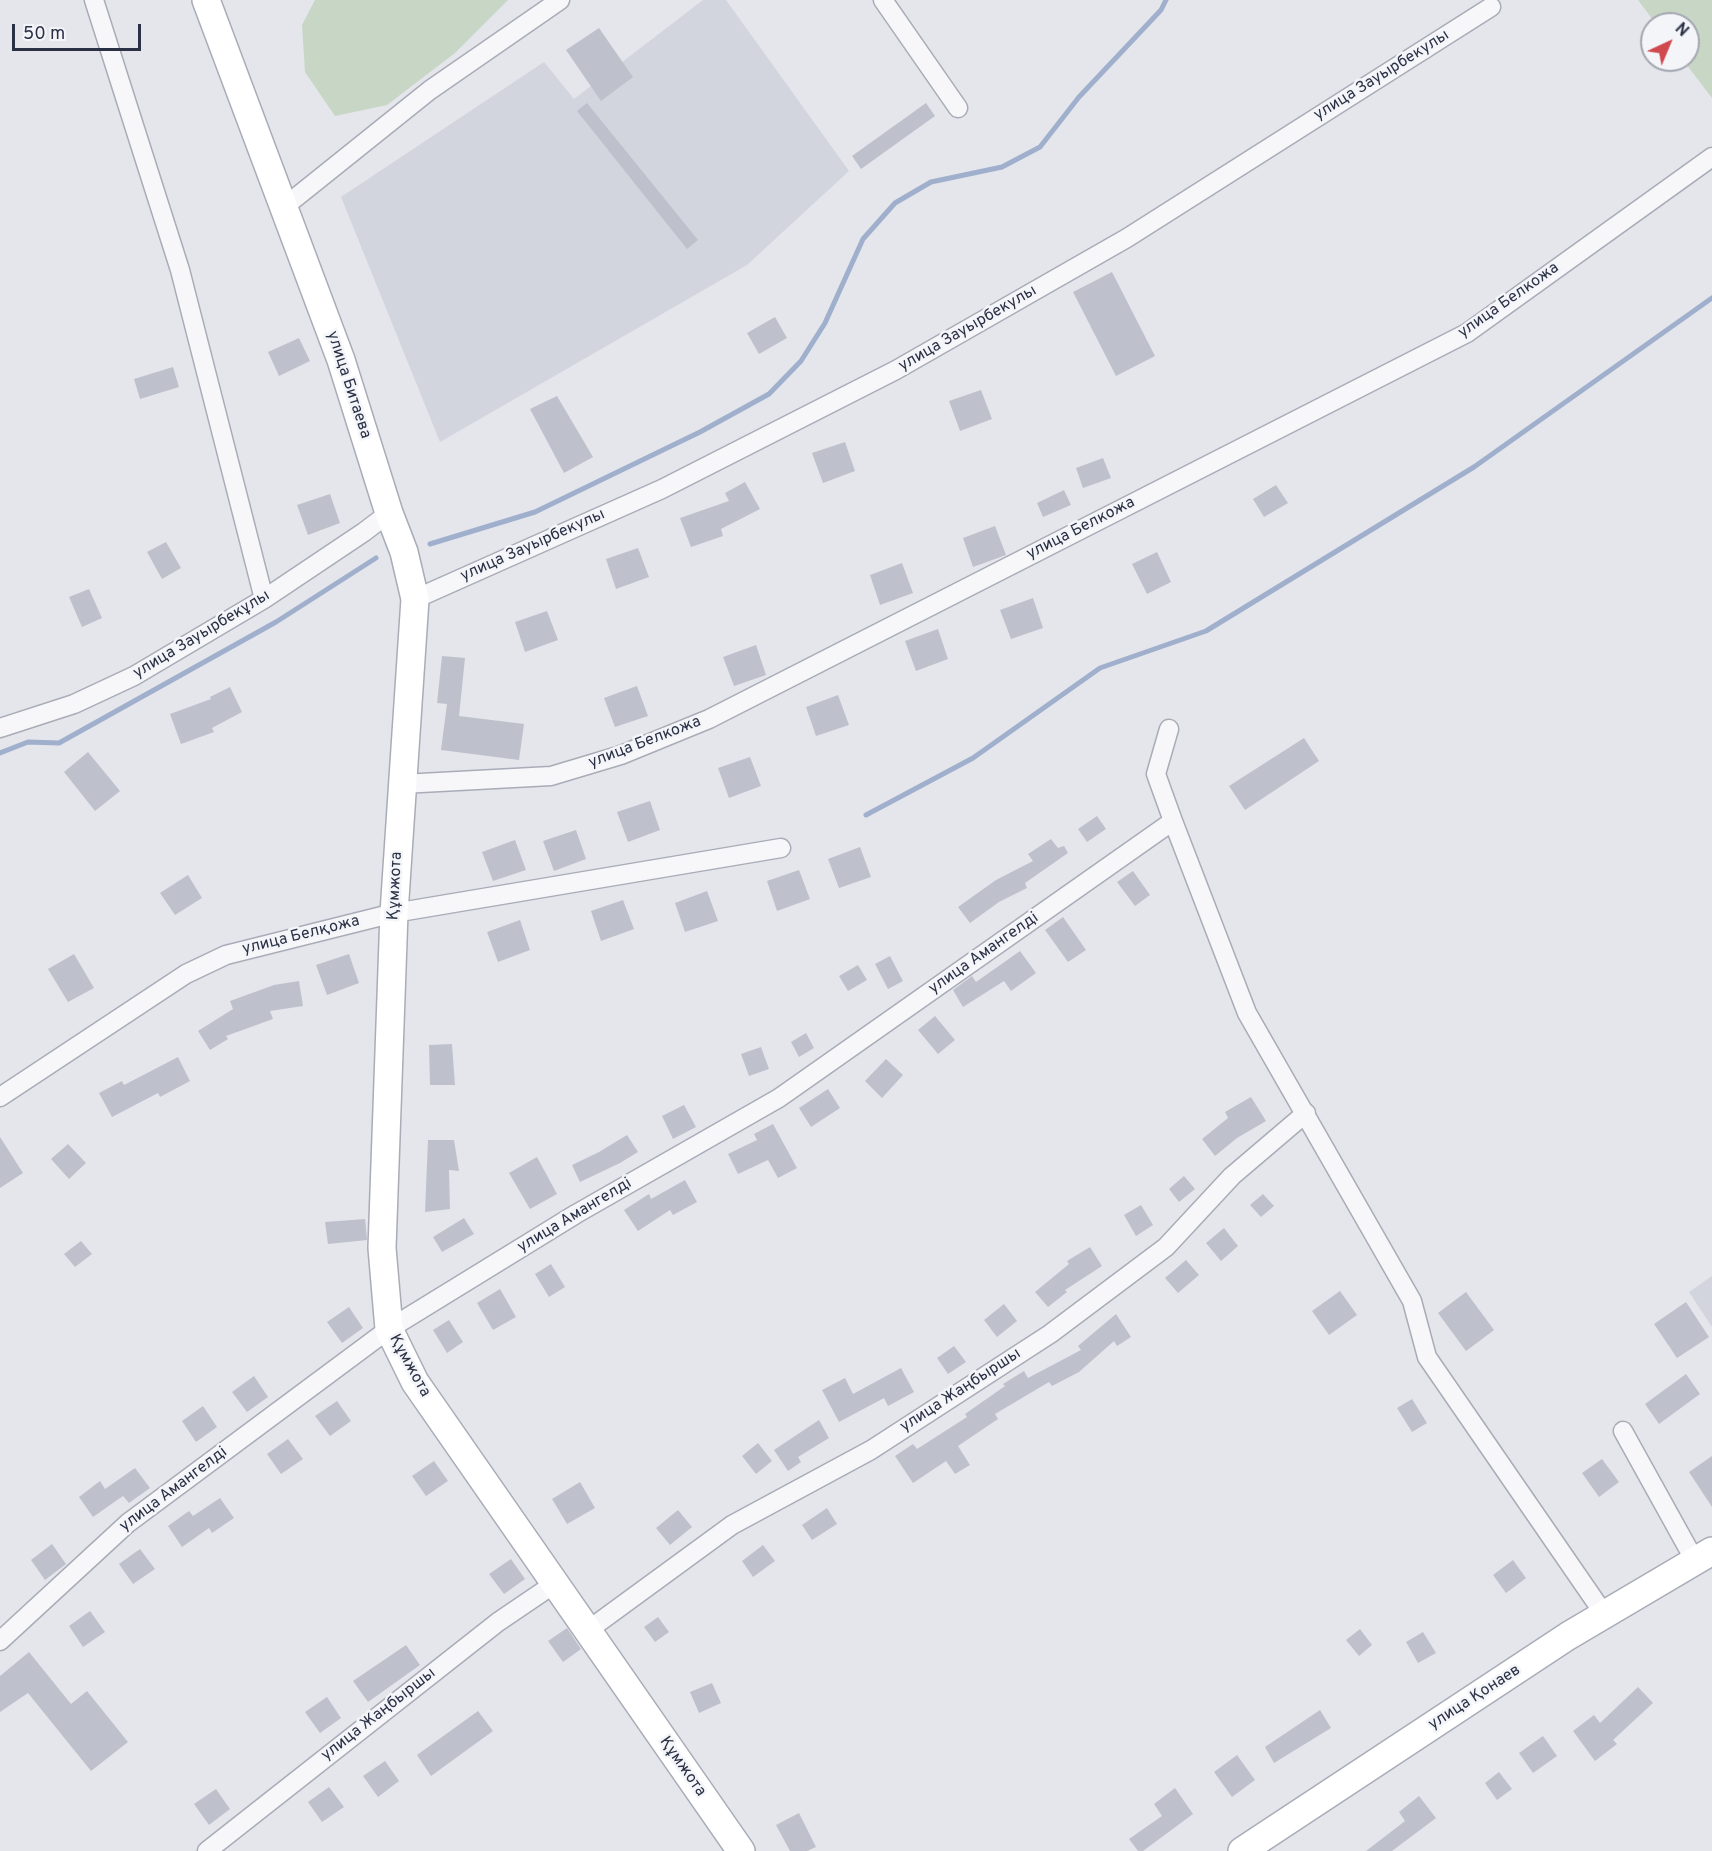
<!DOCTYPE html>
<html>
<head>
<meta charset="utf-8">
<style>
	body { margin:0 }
	#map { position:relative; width:1712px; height:1851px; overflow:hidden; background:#e4e6ec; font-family:Overpass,sans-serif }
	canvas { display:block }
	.north { position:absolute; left:1640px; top:12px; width:60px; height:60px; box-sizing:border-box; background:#f4f5f9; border:2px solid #a4a7b1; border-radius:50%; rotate:44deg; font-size:16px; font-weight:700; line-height:24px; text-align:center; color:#2b3145 }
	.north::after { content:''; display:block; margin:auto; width:21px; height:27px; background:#d0494e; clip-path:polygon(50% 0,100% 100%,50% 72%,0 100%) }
	.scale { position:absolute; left:12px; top:24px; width:129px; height:27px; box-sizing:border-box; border:3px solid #2b3145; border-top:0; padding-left:8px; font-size:18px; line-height:21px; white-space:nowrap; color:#2b3145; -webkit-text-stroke:4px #f4f5f9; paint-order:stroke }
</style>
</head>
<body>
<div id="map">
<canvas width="1712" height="1851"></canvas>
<div class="north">N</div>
<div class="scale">50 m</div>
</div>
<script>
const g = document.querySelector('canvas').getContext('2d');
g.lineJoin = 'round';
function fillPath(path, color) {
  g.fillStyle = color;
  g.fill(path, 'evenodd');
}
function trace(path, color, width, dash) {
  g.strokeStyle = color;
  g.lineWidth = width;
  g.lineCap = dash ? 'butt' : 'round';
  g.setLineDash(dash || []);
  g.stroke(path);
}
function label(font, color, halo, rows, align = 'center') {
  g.font = font + ' Overpass,sans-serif';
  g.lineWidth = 5;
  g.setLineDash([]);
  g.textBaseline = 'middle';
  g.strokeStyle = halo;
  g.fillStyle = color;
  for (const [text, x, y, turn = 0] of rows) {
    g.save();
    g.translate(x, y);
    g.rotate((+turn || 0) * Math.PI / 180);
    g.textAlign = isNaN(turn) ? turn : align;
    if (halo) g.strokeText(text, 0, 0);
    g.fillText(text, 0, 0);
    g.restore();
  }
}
const built = new Path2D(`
	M703 0H726L849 171 747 265 440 442 341 197 544 62 574 99Z
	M1712 1276V1327L1689 1292Z`);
const green = new Path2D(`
	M315 0H508L455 53 387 105 335 116 305 72 302 25Z
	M1638 0H1712V98L1683 60H1688V24H1656Z`);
const stream = new Path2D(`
	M430 544 535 512 700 432 769 394 801 361 825 323 863 239 895 203 931 182 1002 167 1040 147 1079 97 1161 10 1166 0
	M0 753 28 742 59 743 276 622 376 558
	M866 815 973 758 1100 668 1206 631 1474 467 1712 298`);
const building = new Path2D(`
	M599 28 633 77 601 101 566 50Z
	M587 103 698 240 687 249 577 111Z
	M926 103 935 116 861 169 852 156Z
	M1112 272 1155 356 1116 376 1073 292Z
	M775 317 787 338 759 354 747 333Z
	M299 338 310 361 279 376 268 352Z
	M173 367 179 387 140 399 134 379Z
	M981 390 992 419 960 431 949 401Z
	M557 396 593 457 564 473 530 409Z
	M845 442 855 471 823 483 812 453Z
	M1103 458 1111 478 1083 488 1076 468Z
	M745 482 760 509 721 529 723 536 691 547 680 518 729 501 725 493Z
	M1276 485 1288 503 1264 517 1253 499Z
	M1064 490 1071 505 1043 517 1037 503Z
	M330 494 340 523 308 535 297 505Z
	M995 526 1006 555 973 567 963 538Z
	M166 542 181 568 162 579 147 552Z
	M638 548 649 577 616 589 606 559Z
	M1157 552 1171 582 1147 594 1132 564Z
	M902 563 913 593 880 605 870 575Z
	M89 589 102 618 82 627 69 597Z
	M1033 598 1043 628 1011 639 1000 610Z
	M547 611 558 640 525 652 515 622Z
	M938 629 948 659 916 671 905 641Z
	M756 645 766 675 734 686 723 657Z
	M442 656 465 658 459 716 524 724 519 760 441 750 447 704 437 703Z
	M637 686 648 716 615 727 604 698Z
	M230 687 242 712 212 728 214 732 181 744 170 714 211 699 210 697Z
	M838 695 849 725 816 736 806 707Z
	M1304 738 1319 761 1245 810 1229 786Z
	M88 752 120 791 95 811 64 772Z
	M750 757 761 786 729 798 718 768Z
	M650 801 660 830 628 842 617 812Z
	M1097 816 1106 829 1087 842 1078 829Z
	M576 830 586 859 554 871 543 841Z
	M1051 839 1058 848 1064 846 1068 853 1025 883 1027 888 999 902 970 923 958 907 996 880 1033 861 1028 854Z
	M515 840 526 870 493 881 482 852Z
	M860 847 871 877 839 888 828 859Z
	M799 870 810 899 777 911 767 881Z
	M1133 871 1150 895 1135 906 1117 882Z
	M188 875 202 898 175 915 160 893Z
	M707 891 718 921 685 932 675 903Z
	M623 900 634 929 601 941 591 911Z
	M1063 917 1086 950 1068 962 1045 930Z
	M520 920 530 950 498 962 487 932Z
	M1020 951 1036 973 1011 991 1004 981 963 1007 953 990 972 976 976 982Z
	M74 954 94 988 68 1002 48 969Z
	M349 954 359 983 327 995 316 965Z
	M890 956 903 981 888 989 875 964Z
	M858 965 867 980 848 991 839 976Z
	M299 981 303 1006 270 1011 273 1019 226 1036 228 1039 210 1050 198 1031 233 1009 230 1001 274 985Z
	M935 1016 955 1040 938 1054 918 1030Z
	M806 1033 814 1048 799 1057 791 1042Z
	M452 1044 455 1085H430L429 1045Z
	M761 1047 769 1069 749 1076 741 1054Z
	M178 1057 190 1081 160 1097 158 1093 112 1117 99 1093 122 1081 124 1085Z
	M886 1059 903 1075 882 1098 865 1081Z
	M828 1089 840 1108 811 1127 799 1108Z
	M1251 1097 1266 1121 1237 1138 1215 1156 1202 1139 1228 1118 1225 1112Z
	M684 1105 696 1127 673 1139 662 1116Z
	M773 1124 797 1168 778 1178 768 1160 738 1174 728 1154 757 1140 754 1134Z
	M627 1135 638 1152 620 1163 580 1182 572 1165 599 1152Z
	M0 1137 23 1173 0 1188Z
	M428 1140H454L459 1171 449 1170 450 1209 425 1212Z
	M68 1144 86 1163 69 1179 51 1159Z
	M537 1157 557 1194 530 1209 509 1173Z
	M1184 1176 1195 1189 1179 1202 1169 1189Z
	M685 1180 697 1202 673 1215 670 1210 638 1231 624 1210 649 1194 651 1199Z
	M1263 1194 1274 1206 1261 1217 1250 1205Z
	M1141 1205 1153 1225 1136 1236 1124 1215Z
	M464 1218 474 1234 442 1252 433 1237Z
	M365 1219 367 1240 328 1244 325 1222Z
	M1224 1228 1238 1246 1221 1261 1206 1243Z
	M81 1241 92 1254 75 1267 64 1254Z
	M1090 1247 1102 1266 1065 1290 1067 1292 1048 1307 1035 1292 1069 1264 1067 1261Z
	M1186 1260 1199 1275 1178 1293 1165 1278Z
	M551 1264 565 1287 549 1297 535 1274Z
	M500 1289 516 1317 493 1330 477 1303Z
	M1340 1291 1357 1315 1329 1335 1312 1311Z
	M1466 1292 1494 1330 1466 1351 1438 1313Z
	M1686 1302 1709 1337 1677 1358 1654 1324Z
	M1004 1304 1017 1321 997 1337 984 1320Z
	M349 1307 363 1328 342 1343 327 1322Z
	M1116 1314 1131 1337 1117 1346 1114 1341 1079 1372 1052 1386 1049 1382 995 1414 998 1419 958 1446 970 1465 955 1474 946 1461 913 1483 895 1456 913 1444 917 1449 967 1417 965 1414 1005 1386 1003 1384 1024 1371 1028 1378 1081 1350 1078 1346Z
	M449 1320 463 1342 447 1353 433 1330Z
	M954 1346 966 1362 948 1374 937 1358Z
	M901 1368 914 1392 888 1406 884 1398 839 1422 822 1390 845 1378 853 1394Z
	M1686 1374 1700 1394 1659 1424 1645 1404Z
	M254 1376 268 1397 247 1412 232 1392Z
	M1412 1399 1427 1423 1412 1432 1397 1408Z
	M337 1401 351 1421 330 1436 315 1416Z
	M203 1406 217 1427 196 1442 182 1421Z
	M819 1420 829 1438 798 1457 801 1462 788 1471 774 1450Z
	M288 1439 303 1459 281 1474 267 1454Z
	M758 1443 772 1461 756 1474 742 1456Z
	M1712 1456V1507L1689 1472Z
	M1602 1459 1619 1482 1599 1497 1582 1473Z
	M434 1461 448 1481 426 1496 412 1476Z
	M135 1468 150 1488 129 1503 123 1496 93 1517 79 1497 100 1481 105 1489Z
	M580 1482 595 1508 567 1524 552 1499Z
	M220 1498 234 1518 212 1533 209 1528 182 1547 168 1526 189 1511 193 1516Z
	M827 1508 837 1524 812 1540 802 1525Z
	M678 1510 692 1527 670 1545 656 1528Z
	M52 1544 66 1564 45 1580 31 1560Z
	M763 1545 775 1561 753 1577 742 1561Z
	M140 1549 155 1569 133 1584 119 1564Z
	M511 1559 525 1579 504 1594 489 1574Z
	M1513 1560 1526 1578 1506 1593 1493 1575Z
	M90 1611 105 1632 83 1647 69 1626Z
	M658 1617 669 1632 655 1642 644 1627Z
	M567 1628 581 1649 563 1662 548 1641Z
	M1360 1629 1372 1645 1359 1656 1346 1640Z
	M1423 1632 1436 1653 1418 1663 1406 1642Z
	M406 1645 420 1665 368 1702 353 1681Z
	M29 1652 71 1704 87 1691 128 1742 91 1771 28 1693 0 1712V1676Z
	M712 1683 721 1703 699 1713 690 1692Z
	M1638 1687 1653 1703 1613 1740 1617 1744 1595 1761 1573 1731 1594 1715 1600 1723Z
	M327 1697 341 1718 320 1733 305 1712Z
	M1320 1710 1331 1728 1274 1763 1265 1747Z
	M478 1711 493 1731 431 1776 417 1755Z
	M1543 1736 1557 1756 1533 1773 1519 1753Z
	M1237 1755 1255 1780 1232 1797 1214 1772Z
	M385 1761 399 1781 378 1797 363 1776Z
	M1499 1772 1512 1789 1497 1800 1485 1783Z
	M329 1787 344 1807 322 1822 308 1802Z
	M1175 1788 1193 1814 1143 1851H1138L1129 1839 1162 1816 1154 1804Z
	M216 1789 230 1809 209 1825 194 1804Z
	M1419 1796 1436 1818 1392 1851H1366L1405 1821 1399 1812Z
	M799 1813 816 1847 807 1851H790L776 1825Z`);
const street = new Path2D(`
	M94 0 180 270 264 599
	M883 0 958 108
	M284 207 430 90 560 0
	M415 599 662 489 896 370 1127 238 1491 7
	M0 728 74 704 134 676 264 599 364 532 389 513
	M1169 729 1156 774 1173 821 1247 1013 1412 1301 1427 1357 1604 1614
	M402 784 551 776 621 755 709 719 1467 333 1712 157
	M0 1097 186 974 226 955 394 913 781 848
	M1623 1431 1695 1561
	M587 1631 732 1525 871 1450 1050 1334 1166 1247 1232 1176 1306 1113
	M0 1641 128 1523 389 1329 576 1214 779 1098 1173 821
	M207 1851 498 1622 554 1584`);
const secondary = new Path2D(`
	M206 0 341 360 389 513 404 552 415 599 394 913 382 1248 389 1329 415 1382 741 1851
	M1242 1851 1568 1636 1712 1551`);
const streetNames = [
	["улица Зауырбекулы",1382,76,-32],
	["улица Белкожа",1509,301,-35],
	["улица Зауырбекулы",968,329,-30],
	["улица Битаева",348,385,72],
	["улица Белкожа",1081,529,-27],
	["улица Зауырбекулы",533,546,-24],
	["улица Зауырбекұлы",202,635,-31],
	["улица Белкожа",645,743,-21],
	["Құмжота",396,886,-87],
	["улица Белқожа",301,936,-14],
	["улица Амангелді",984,954,-35],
	["улица Амангелді",575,1216,-31],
	["Құмжота",409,1366,61],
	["улица Жаңбыршы",961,1391,-33],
	["улица Амангелді",174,1490,-37],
	["улица Қонаев",1475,1698,-33],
	["улица Жаңбыршы",379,1715,-38],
	["Құмжота",682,1767,55]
];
fillPath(built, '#d2d5de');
fillPath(green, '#c7d6c5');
trace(stream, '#9fafcc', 5);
fillPath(building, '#bec1cc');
trace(street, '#a9acb7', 21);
trace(secondary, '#a9acb7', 30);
trace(street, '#f7f7fa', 18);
trace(secondary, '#fff', 27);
label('16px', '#2b3145', '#f4f5f9', streetNames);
</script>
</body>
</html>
